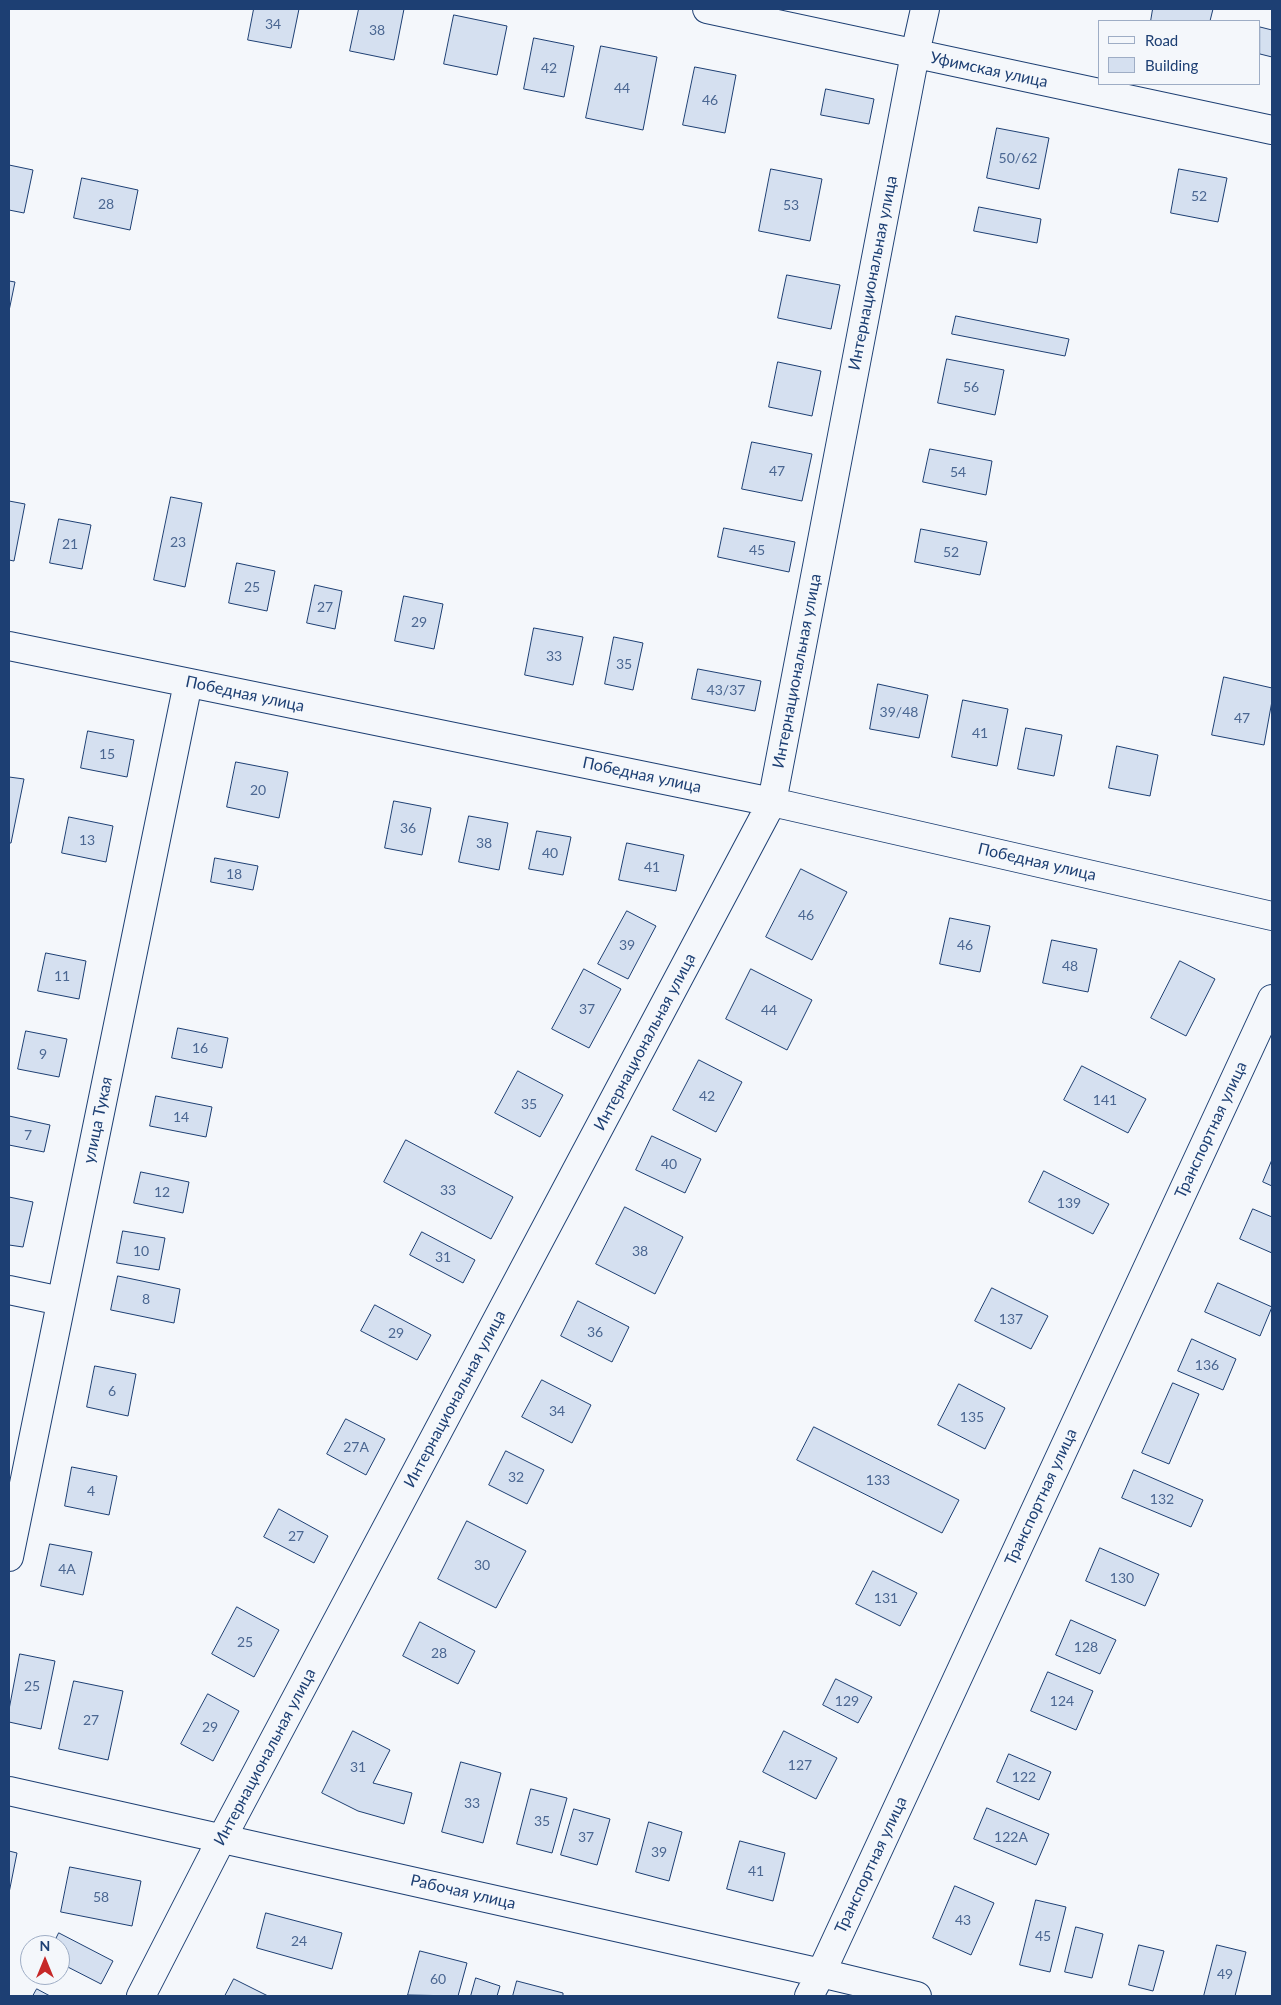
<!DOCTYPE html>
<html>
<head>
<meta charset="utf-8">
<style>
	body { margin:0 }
	#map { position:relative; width:1281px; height:2005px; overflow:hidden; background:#f4f7fb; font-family:Lato,sans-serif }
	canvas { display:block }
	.frame { position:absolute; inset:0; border:10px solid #1d3f73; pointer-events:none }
	.legend { position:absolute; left:1098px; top:20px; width:162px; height:65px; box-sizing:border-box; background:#f4f7fb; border:1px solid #9eadc5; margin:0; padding:6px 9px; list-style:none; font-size:15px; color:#1d3f73 }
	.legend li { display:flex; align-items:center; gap:10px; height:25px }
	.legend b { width:25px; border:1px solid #9eadc5 }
	.north { position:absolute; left:20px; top:1935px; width:50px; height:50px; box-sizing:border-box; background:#f4f7fb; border:1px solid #9eadc5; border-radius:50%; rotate:0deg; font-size:14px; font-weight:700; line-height:20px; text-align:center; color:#1d3f73 }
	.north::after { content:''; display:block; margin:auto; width:18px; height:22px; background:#c62828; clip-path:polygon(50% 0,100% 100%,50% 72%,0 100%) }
</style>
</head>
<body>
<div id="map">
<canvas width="1281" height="2005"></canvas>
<div class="frame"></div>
<ul class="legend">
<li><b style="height:6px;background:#f4f7fb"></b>Road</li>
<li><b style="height:14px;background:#d5e0f0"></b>Building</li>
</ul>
<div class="north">N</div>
</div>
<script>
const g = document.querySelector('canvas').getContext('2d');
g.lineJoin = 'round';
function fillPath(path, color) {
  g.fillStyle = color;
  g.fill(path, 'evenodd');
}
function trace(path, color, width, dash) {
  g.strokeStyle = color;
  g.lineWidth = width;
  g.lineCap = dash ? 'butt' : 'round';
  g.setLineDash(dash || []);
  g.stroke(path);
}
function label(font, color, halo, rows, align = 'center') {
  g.font = font + ' Lato,sans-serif';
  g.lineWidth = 4;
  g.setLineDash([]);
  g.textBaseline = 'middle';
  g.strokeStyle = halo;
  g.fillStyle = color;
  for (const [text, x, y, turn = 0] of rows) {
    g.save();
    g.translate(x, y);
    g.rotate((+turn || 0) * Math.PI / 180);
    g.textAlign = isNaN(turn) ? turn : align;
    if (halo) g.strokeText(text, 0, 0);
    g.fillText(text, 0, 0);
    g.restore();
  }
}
const building = new Path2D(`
	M254 9H299L291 48 248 40Z
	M359 9H404L394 60 350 51Z
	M1153 9H1213L1210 21H1151Z
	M454 15 507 26 497 75 444 64Z
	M1260 27 1272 30V57L1260 54Z
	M534 38 574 46 564 97 524 89Z
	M601 46 657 57 643 130 586 118Z
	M695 67 736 75 725 133 683 125Z
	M826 89 874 99 869 124 821 115Z
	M997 128 1049 138 1039 189 987 178Z
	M9 165 33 170 24 213 9 210Z
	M771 169 822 179 810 241 759 231Z
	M1179 169 1227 178 1218 222 1171 213Z
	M82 178 138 190 130 230 74 218Z
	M979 207 1041 219 1037 243 974 231Z
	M787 275 840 285 831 329 778 318Z
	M9 281 15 282 9 311Z
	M956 316 1069 339 1065 356 952 334Z
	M947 359 1004 370 995 415 938 403Z
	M778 362 821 371 812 416 769 407Z
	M752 442 812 454 802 501 742 489Z
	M930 449 992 461 986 495 923 482Z
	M171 497 202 503 185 587 154 580Z
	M9 501 25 504 14 561 9 560Z
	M59 519 91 525 82 569 50 563Z
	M724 528 795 542 789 572 718 557Z
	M921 529 987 542 980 575 915 562Z
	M237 563 275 571 267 611 229 603Z
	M315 585 342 591 335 629 307 623Z
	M404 596 443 604 434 649 395 641Z
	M534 628 583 637 573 685 525 675Z
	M614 637 643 643 633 690 605 684Z
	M698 669 761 681 755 711 692 699Z
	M1224 677 1272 688V701L1264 745 1212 735Z
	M878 684 928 695 919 738 870 729Z
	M963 700 1008 709 997 766 952 757Z
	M1026 728 1062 735 1054 776 1018 769Z
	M88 731 134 740 127 777 81 768Z
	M1117 746 1158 755 1150 796 1109 788Z
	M236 762 288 772 279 818 227 807Z
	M9 777 24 779 11 843H9Z
	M394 801 431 808 422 855 385 848Z
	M469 816 508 823 499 870 459 862Z
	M69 817 113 826 106 862 62 853Z
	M537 831 571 837 563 875 529 869Z
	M627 843 684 855 676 891 619 880Z
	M215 858 258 866 253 890 211 882Z
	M801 869 847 892 812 960 766 937Z
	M627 911 656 926 628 979 598 964Z
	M950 918 990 926 980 972 940 964Z
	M1052 940 1097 949 1088 992 1043 983Z
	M46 953 86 961 79 999 38 991Z
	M1180 961 1215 979 1186 1036 1151 1018Z
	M584 969 621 989 589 1048 552 1029Z
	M751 969 812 1000 787 1050 726 1019Z
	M178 1028 228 1038 222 1068 172 1058Z
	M26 1031 67 1039 59 1077 18 1069Z
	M699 1060 742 1082 716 1132 673 1110Z
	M1082 1066 1146 1099 1128 1133 1064 1100Z
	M518 1071 563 1095 540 1137 495 1113Z
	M156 1096 212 1107 206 1137 150 1126Z
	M9 1116 50 1125 44 1152 9 1145Z
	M652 1136 701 1159 685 1193 636 1170Z
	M406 1140 513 1197 491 1239 384 1182Z
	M1272 1160V1186L1263 1182Z
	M1044 1171 1109 1204 1093 1234 1029 1202Z
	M141 1172 189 1182 183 1213 134 1203Z
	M9 1197 33 1202 23 1247 9 1245Z
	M625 1207 683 1237 655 1294 596 1264Z
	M1253 1209 1272 1217V1253L1240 1239Z
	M123 1231 165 1238 159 1270 117 1263Z
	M422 1232 475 1260 463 1283 410 1255Z
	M118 1276 180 1289 174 1323 111 1310Z
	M1218 1283 1272 1307 1260 1336 1205 1312Z
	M992 1288 1048 1316 1031 1349 975 1321Z
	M578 1301 629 1327 612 1362 561 1336Z
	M375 1305 431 1335 417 1360 361 1331Z
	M1192 1339 1236 1359 1223 1390 1178 1371Z
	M95 1366 136 1374 128 1416 87 1407Z
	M542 1380 591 1405 572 1443 522 1417Z
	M1173 1383 1199 1394 1169 1464 1142 1453Z
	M959 1384 1005 1408 985 1449 938 1425Z
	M346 1419 385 1439 366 1475 327 1454Z
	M814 1427 959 1500 942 1533 797 1460Z
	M506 1451 544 1470 527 1504 489 1485Z
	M72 1467 117 1476 109 1515 65 1506Z
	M1134 1470 1203 1500 1191 1527 1122 1498Z
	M279 1509 328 1536 314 1563 264 1537Z
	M467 1521 526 1551 496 1608 438 1579Z
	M50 1544 92 1552 83 1595 41 1586Z
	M1100 1548 1159 1574 1145 1606 1086 1581Z
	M873 1571 917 1593 900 1626 856 1604Z
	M237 1607 279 1630 254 1677 212 1654Z
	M1071 1620 1116 1640 1100 1674 1056 1655Z
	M420 1622 475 1651 458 1684 403 1656Z
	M20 1654 55 1661 41 1729 9 1722V1710Z
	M1048 1672 1093 1691 1076 1730 1031 1711Z
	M836 1679 872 1697 858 1723 823 1705Z
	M74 1681 123 1691 108 1760 59 1749Z
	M208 1694 239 1711 213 1761 181 1744Z
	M353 1731 390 1750 373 1783 412 1793 404 1824 358 1811 322 1793Z
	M784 1731 837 1758 816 1799 763 1772Z
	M1009 1754 1051 1772 1039 1800 997 1782Z
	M461 1762 501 1773 483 1843 442 1832Z
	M531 1789 567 1798 552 1853 517 1844Z
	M987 1808 1049 1834 1036 1865 974 1839Z
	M574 1809 610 1819 597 1865 561 1855Z
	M649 1822 682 1832 669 1881 636 1872Z
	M740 1841 785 1853 773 1901 727 1889Z
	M9 1851 17 1853 9 1893Z
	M70 1867 141 1881 132 1926 61 1912Z
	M955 1886 994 1903 971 1955 933 1938Z
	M1036 1900 1066 1907 1050 1972 1020 1965Z
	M266 1913 342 1933 332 1969 257 1948Z
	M1076 1927 1103 1934 1092 1978 1065 1972Z
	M59 1933 113 1961 101 1984 60 1963V1945H53Z
	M1139 1945 1164 1951 1153 1991 1129 1985Z
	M1217 1945 1246 1952 1235 1996H1204Z
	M420 1951 467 1963 458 1996 408 1995Z
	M476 1978 500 1986 497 1996H471Z
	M234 1979 268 1996H225Z
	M517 1981 563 1993V1996H513Z
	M37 1989 50 1996H33Z`);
const street = new Path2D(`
	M707 9 1272 130
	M9 646 772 802 1272 916
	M9 1290 61 1301
	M9 1557 188 683
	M821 1973 1272 999
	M141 1996 222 1838 772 802 915 54 925 9`);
const primary = new Path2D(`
	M9 1791 821 1973 917 1996
	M809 1996 821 1973`);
const numberNames = [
	["34",273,24],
	["38",377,30],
	["42",549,68],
	["44",622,88],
	["46",710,100],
	["50/62",1018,158],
	["52",1199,196],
	["28",106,204],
	["53",791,205],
	["56",971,387],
	["47",777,471],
	["54",958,472],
	["23",178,542],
	["21",70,544],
	["45",757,550],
	["52",951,552],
	["25",252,587],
	["27",325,607],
	["29",419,622],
	["33",554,656],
	["35",624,664],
	["43/37",726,690],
	["39/48",899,712],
	["47",1242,718],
	["41",980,733],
	["15",107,754],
	["20",258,790],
	["36",408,828],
	["13",87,840],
	["38",484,843],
	["40",550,853],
	["41",652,867],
	["18",234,874],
	["46",806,915],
	["39",627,945],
	["46",965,945],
	["48",1070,966],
	["11",62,976],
	["37",587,1009],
	["44",769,1010],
	["16",200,1048],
	["9",43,1054],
	["42",707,1096],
	["141",1105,1100],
	["35",529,1104],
	["14",181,1117],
	["7",28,1135],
	["40",669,1164],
	["33",448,1190],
	["12",162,1192],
	["139",1069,1203],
	["10",141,1251],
	["38",640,1251],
	["31",443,1257],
	["8",146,1299],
	["137",1011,1319],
	["36",595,1332],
	["29",396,1333],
	["136",1207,1365],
	["6",112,1391],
	["34",557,1411],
	["135",972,1417],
	["27А",356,1447],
	["32",516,1477],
	["133",878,1480],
	["4",91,1491],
	["132",1162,1499],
	["27",296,1536],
	["30",482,1565],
	["4А",67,1569],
	["130",1122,1578],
	["131",886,1598],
	["25",245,1642],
	["128",1086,1647],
	["28",439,1653],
	["25",32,1686],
	["129",847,1701],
	["124",1062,1701],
	["27",91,1720],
	["29",210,1727],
	["127",800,1765],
	["31",358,1767],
	["122",1024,1777],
	["33",472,1803],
	["35",542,1821],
	["37",586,1837],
	["122А",1011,1837],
	["39",659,1852],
	["41",756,1871],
	["58",101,1897],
	["43",963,1920],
	["45",1043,1936],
	["24",299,1941],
	["49",1225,1974],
	["60",438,1979]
];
const streetNames = [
	["Уфимская улица",989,70,12],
	["Интернациональная улица",873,273,-79],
	["Интернациональная улица",797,671,-79],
	["Победная улица",245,694,12],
	["Победная улица",642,775,12],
	["Победная улица",1037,862,13],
	["Интернациональная улица",645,1042,-62],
	["улица Тукая",98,1120,-78],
	["Транспортная улица",1211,1130,-65],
	["Интернациональная улица",455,1399,-62],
	["Транспортная улица",1041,1497,-65],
	["Интернациональная улица",265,1757,-62],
	["Транспортная улица",871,1865,-65],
	["Рабочая улица",463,1892,13]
];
fillPath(building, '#d5e0f0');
trace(building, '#1d3f73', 1);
trace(street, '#1d3f73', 30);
trace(primary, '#1d3f73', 30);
trace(street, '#f4f7fb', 28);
trace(primary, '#f4f7fb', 28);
label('14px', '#4b6792', null, numberNames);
label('16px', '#1d3f73', '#f4f7fb', streetNames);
</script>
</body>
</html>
